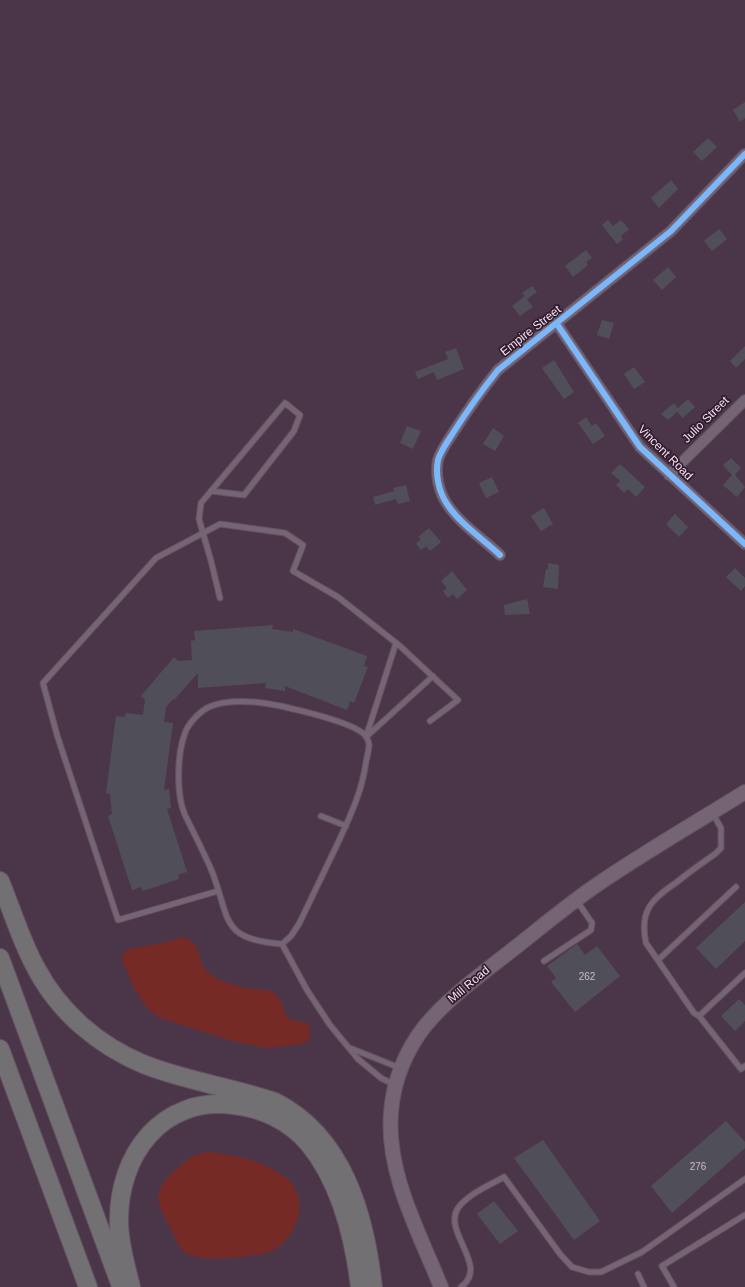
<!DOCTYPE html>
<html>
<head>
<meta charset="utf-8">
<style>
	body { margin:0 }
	canvas { display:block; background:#4b3549 }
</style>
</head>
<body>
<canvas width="745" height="1287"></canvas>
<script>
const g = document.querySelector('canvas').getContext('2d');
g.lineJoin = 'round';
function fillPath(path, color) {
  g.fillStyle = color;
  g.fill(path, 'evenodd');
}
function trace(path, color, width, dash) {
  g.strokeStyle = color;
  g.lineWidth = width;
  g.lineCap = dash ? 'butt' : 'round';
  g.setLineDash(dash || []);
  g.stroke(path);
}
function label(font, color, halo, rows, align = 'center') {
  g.font = font + ' Arial,sans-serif';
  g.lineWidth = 3.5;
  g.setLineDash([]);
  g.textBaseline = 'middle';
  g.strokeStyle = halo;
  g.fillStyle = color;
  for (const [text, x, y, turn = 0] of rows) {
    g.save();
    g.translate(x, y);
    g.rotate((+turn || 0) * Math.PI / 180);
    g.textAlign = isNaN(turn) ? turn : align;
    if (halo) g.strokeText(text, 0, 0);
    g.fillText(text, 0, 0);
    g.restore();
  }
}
const green = new Path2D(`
	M181 937C206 943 194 961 209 973 222 983 240 987 255 989 261 990 268 989 274 992L281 1001 286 1016 292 1020 307 1023 310 1026 309 1039 303 1044 265 1048 233 1041 166 1020 157 1016 146 1007 133 986 121 957 128 949 168 942Z
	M208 1152C233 1154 276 1163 293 1185 310 1210 290 1249 262 1254 239 1257 211 1262 189 1255 180 1252 176 1239 172 1231 157 1201 149 1193 177 1169 190 1157 189 1156 208 1152Z`);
const building = new Path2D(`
	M745 102V118L740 122 733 110Z
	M708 138 717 147 702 161 693 152Z
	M671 180 678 189 659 208 651 198Z
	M608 220 613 226 621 220 629 229 621 236 623 239 617 244 602 225Z
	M719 229 727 239 712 251 704 241Z
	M586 250 592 258 586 262 588 265 573 277 565 266Z
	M668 267 676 277 662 290 653 280Z
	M532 286 537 292 527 299 533 307 520 316 512 306 525 296 522 293Z
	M602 320 614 323 609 339 597 335Z
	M745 346V359L736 368 730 361Z
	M456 348 464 369 437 380 434 372 418 379 415 372 448 359 445 352Z
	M554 360 574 392 564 399 542 368Z
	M634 367 645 382 634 389 624 374Z
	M688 399 695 407 683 418 677 412 668 420 661 414 674 403 678 408Z
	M586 417 592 426 596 423 605 436 593 444 578 423Z
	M407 426 421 431 413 449 400 443Z
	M493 428 504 436 495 451 483 444Z
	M731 458 741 468 735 475 745 487 737 497 723 485 732 475 723 465Z
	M620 464 645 487 636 497 628 489 624 493 616 485 620 481 611 473Z
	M492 477 499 492 486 498 479 483Z
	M406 485 410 501 398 504 396 499 375 505 373 497 394 491 393 488Z
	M544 508 553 524 541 531 531 516Z
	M675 514 688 527 679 537 666 524Z
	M429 528 441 542 430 551 426 546 421 550 416 544 421 539 418 537Z
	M548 563 559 565 558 589 543 587 546 569H548Z
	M735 568 745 578V586L741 591 726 577Z
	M452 571 467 590 457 599 453 594 448 598 443 591 447 588 441 581Z
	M527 599 530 614 505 615 504 605Z
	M273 625 272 629 293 632V629L367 656 364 666 368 667 354 703 350 701 347 710 285 686V691L265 688 266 683 198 688V673L174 700 173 699 166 707 164 722 173 723 164 790 169 789 171 808 167 809 187 872 178 875 179 879 143 891 141 887 132 890 108 816 112 814 110 794 106 793 116 716 125 717 126 713 143 715 145 700 141 696 174 657 178 661 192 660 191 641 195 640 194 631Z
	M745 902V941L716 969 696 948Z
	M577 944 585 955 597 946 620 976 575 1012 551 982 556 978 547 966Z
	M739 999 745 1005V1021L735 1031 721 1016Z
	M726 1121 745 1142V1148L672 1213 651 1186Z
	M543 1140 600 1221 574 1240 514 1158Z
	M494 1201 518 1231 500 1244 477 1214Z`);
const lane = new Path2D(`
	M211 491 244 495 294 431 300 415 285 403 201 503 199 519 211 561 220 598
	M396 643 366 737 433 676
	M713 814 721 828V848L715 854C702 863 689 872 677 882 652 899 639 910 646 943L694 1013 699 1016 741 1069 745 1066
	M321 816 346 826
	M218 891 118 920 57 735 43 683 156 558 220 524 285 533 303 545 293 571 338 597 400 646 458 700 430 721
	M282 944 291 936 299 924C311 899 323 874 335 849 348 821 362 793 366 762 367 757 369 750 369 745 369 743 367 738 366 736 354 721 276 704 255 702 242 701 222 701 209 707 200 711 188 724 185 733 177 754 176 795 185 815 194 833 203 851 211 869 231 918 218 939 282 944L307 990 330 1025 358 1059 381 1078 395 1085
	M658 960 736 887
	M544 961 591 930 592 923 577 901
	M699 1016 745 973
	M350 1048 400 1068
	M638 1274 644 1287
	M461 1287C490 1266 442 1232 458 1208 468 1194 490 1185 504 1177L560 1254 572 1267 589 1272H601L642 1252 745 1179
	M674 1287 662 1266 745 1215`);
const street = new Path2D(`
	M557 324 640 447 745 544
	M669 475 745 400
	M500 555C483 539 460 524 447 504 439 492 435 475 438 460 441 450 448 441 453 433 467 411 482 390 498 370L671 231 745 154`);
const secondary = new Path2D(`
	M441 1287C419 1232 386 1173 391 1113 393 1081 406 1050 425 1026 448 998 479 976 507 954 538 930 568 904 601 882 648 850 697 822 745 792`);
const highway = new Path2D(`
	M0 881C12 910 21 941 36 968 59 1012 98 1045 143 1064 185 1081 232 1087 275 1102 344 1137 365 1216 373 1287
	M0 958 121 1286
	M0 1049 88 1287
	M131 1287C126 1266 119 1244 119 1222 118 1155 162 1096 233 1105 262 1108 290 1121 309 1144 341 1183 354 1238 360 1287`);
const cycleway = new Path2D(`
	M557 324 640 447 745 544
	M500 555C483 539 460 524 447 504 439 492 435 475 438 460 441 450 448 441 453 433 467 411 482 390 498 370L671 231 745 154`);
const numberNames = [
	["262",587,977],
	["276",698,1167]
];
const streetNames = [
	["Empire Street",531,331,-38],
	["Julio Street",706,420,-45],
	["Vincent Road",665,453,45],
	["Mill Road",469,985,-40]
];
fillPath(green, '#752a25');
fillPath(building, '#504f59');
trace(lane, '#635161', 7);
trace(street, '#635161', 12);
trace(secondary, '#635161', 16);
trace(highway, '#635161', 20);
trace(lane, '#756574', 5);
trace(street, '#756574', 10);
trace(secondary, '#756574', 14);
trace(highway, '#737074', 18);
trace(cycleway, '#7ab7fb', 6);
label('10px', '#ccbacc', null, numberNames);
label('12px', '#f6def3', '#2f1d2d', streetNames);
</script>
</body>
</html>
